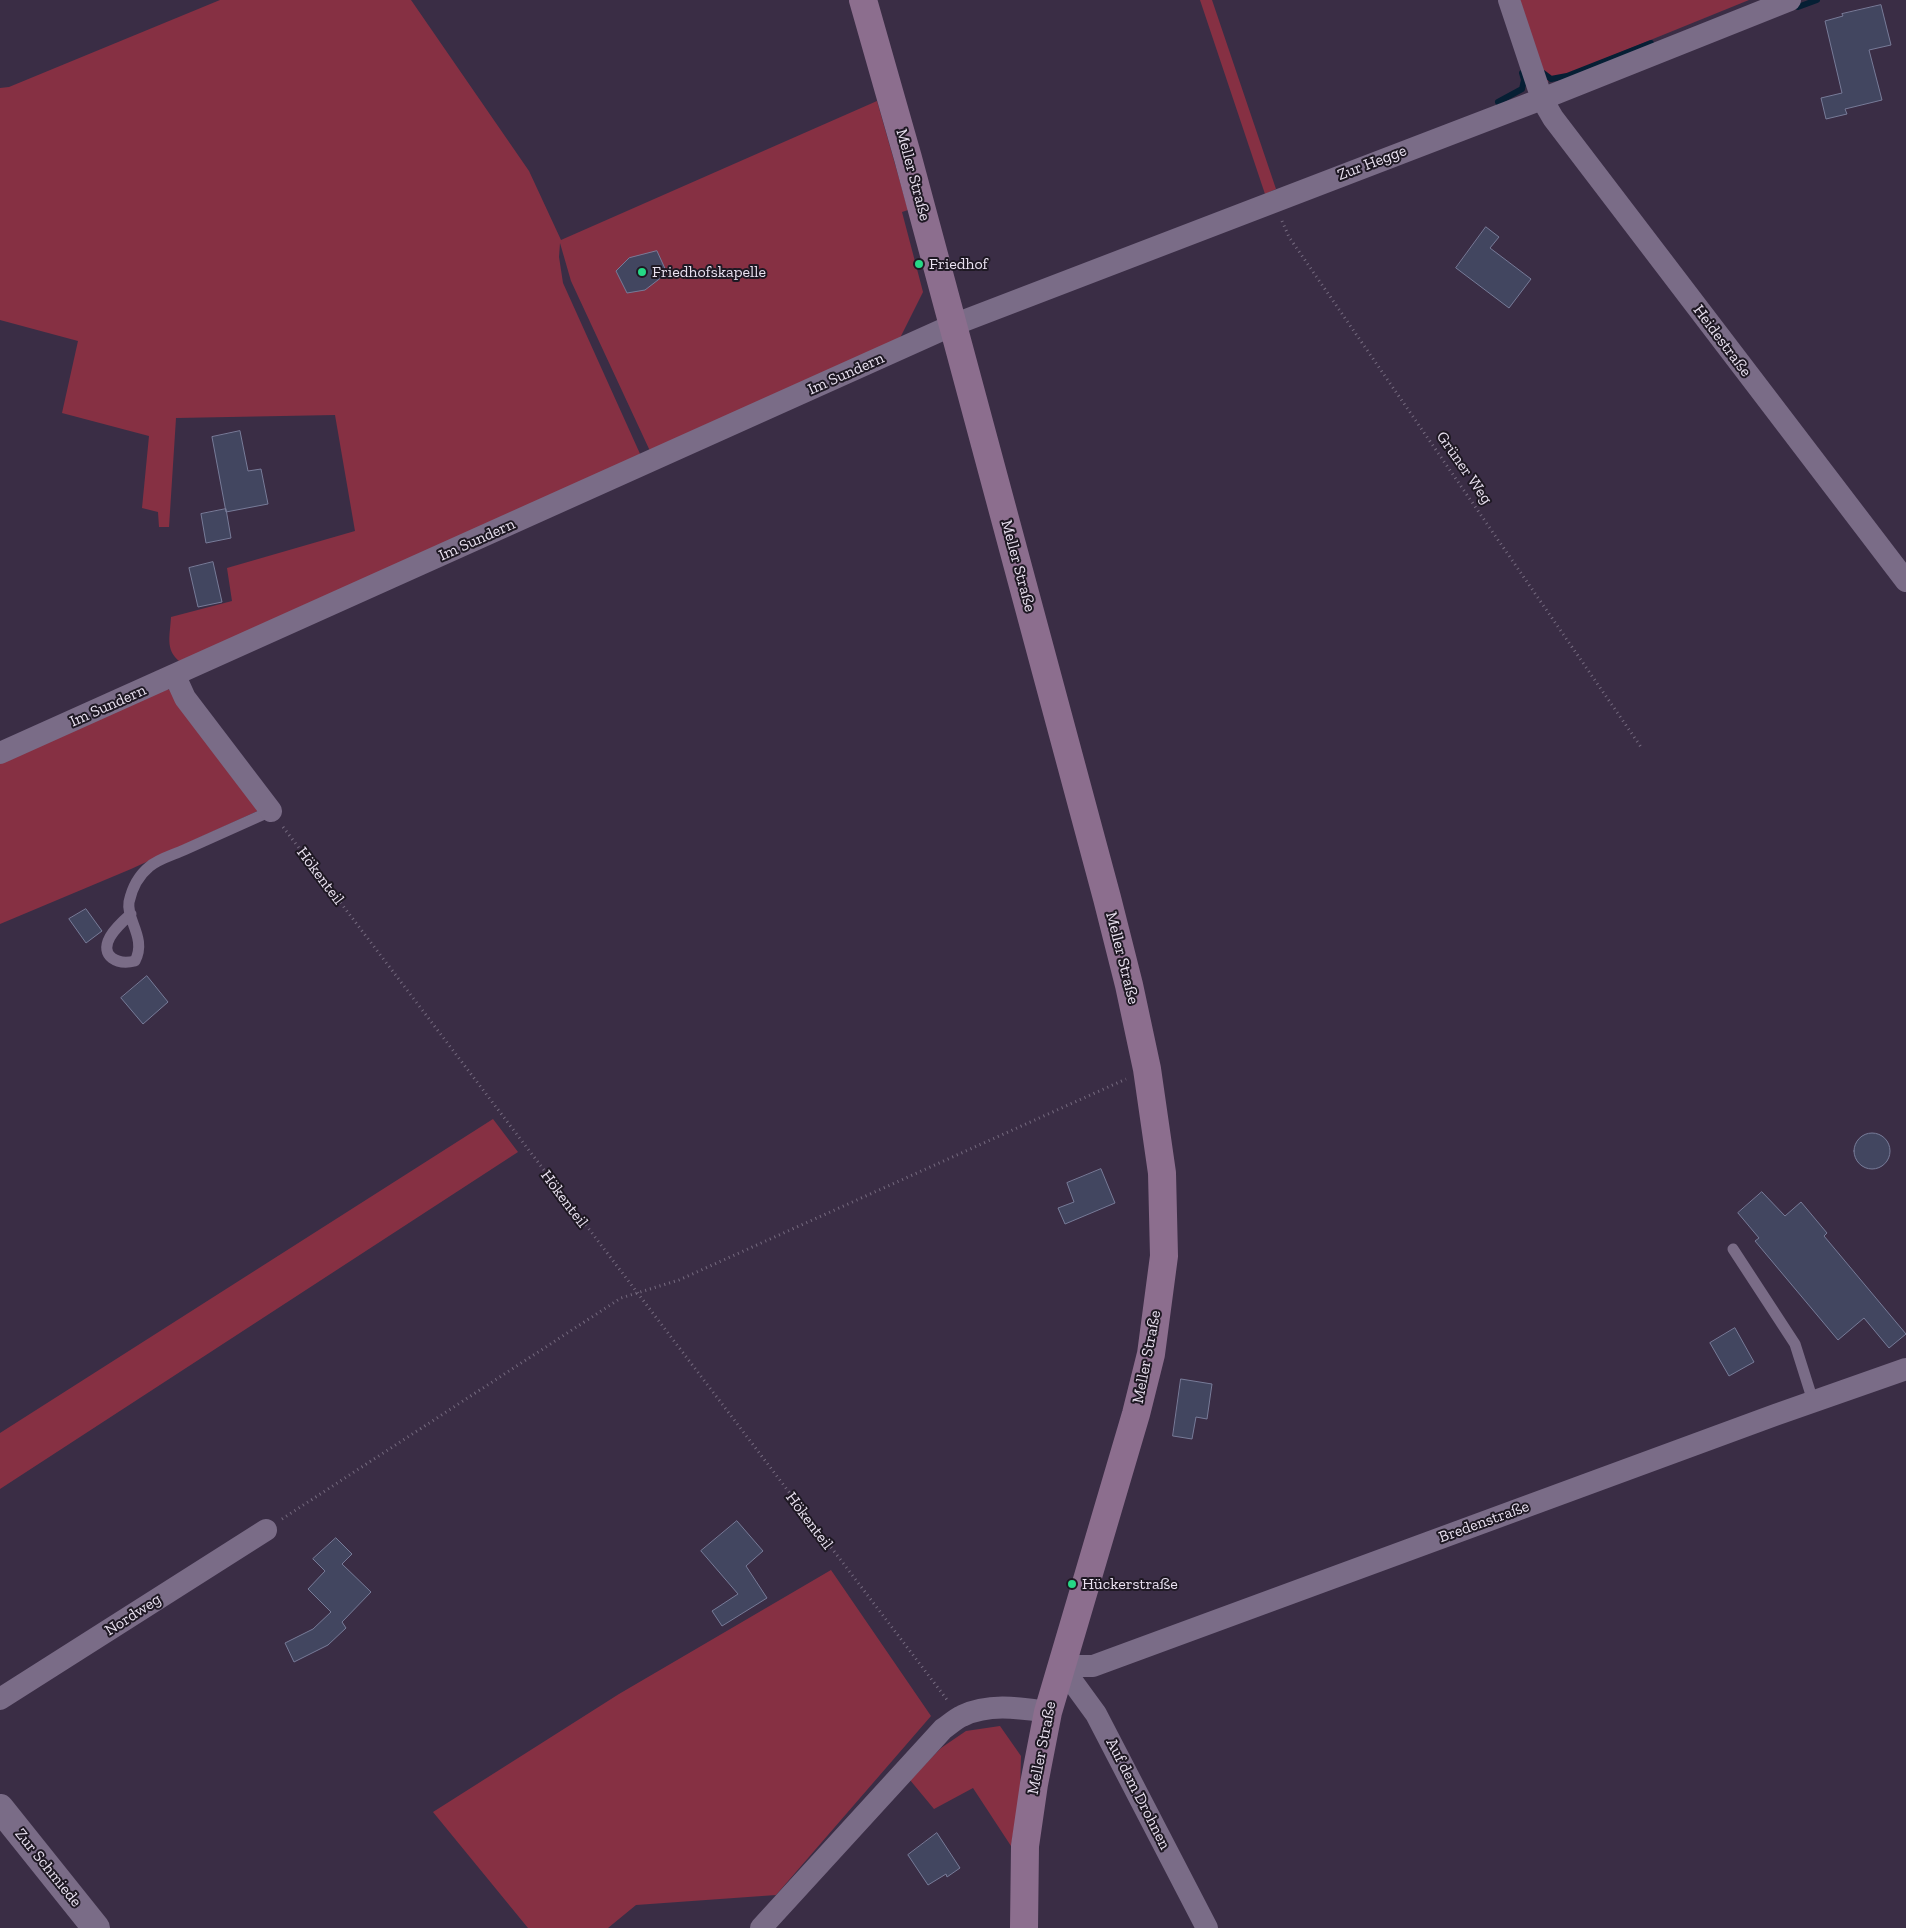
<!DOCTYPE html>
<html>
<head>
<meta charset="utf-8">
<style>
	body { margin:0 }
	canvas { display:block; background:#3a2d45 }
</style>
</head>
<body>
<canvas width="1906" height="1928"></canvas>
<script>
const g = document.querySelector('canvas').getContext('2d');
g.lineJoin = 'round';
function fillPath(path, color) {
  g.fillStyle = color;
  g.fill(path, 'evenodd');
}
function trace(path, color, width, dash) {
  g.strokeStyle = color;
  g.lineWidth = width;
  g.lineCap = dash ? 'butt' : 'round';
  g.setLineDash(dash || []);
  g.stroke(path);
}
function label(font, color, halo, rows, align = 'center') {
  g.font = font + ' "Zilla Slab",serif';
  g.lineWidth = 4;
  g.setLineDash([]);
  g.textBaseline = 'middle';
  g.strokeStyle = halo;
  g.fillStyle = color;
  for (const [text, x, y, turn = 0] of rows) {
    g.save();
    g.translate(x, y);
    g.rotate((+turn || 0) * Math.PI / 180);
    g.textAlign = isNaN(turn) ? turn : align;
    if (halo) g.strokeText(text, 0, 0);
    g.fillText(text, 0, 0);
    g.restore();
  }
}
const green = new Path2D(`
	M220 0H411L529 171 561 240 877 101 908 210 902 212 923 292 899 340 650 451 571 281 560 243 559 257 563 283 641 456 184 664C164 653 170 637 171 617L232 601 227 568 355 531 335 415 176 418 169 527H159L158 512 142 508 149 436 62 413 78 341 0 320V88L9 87Z
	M1200 0H1212L1276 189 1265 194Z
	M1520 0H1749L1547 82Z
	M167 689 173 691 262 809 131 869 0 924V763Z
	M493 1119 518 1152 0 1489V1433Z
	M831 1570 931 1716 776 1895 636 1905 608 1928H528L433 1812 619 1694Z
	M1000 1726 1021 1756 1020 1793 1011 1846 973 1788 934 1809 910 1780 941 1748 966 1731Z`);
const stream = new Path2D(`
	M1798 7 1817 0
	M1543 73 1551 79 1567 76 1651 43
	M1498 102 1522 89 1524 80 1522 73`);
const building = new Path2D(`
	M1881 5 1891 45 1869 50 1882 100 1845 109 1847 114 1826 119 1821 98 1842 93 1825 21 1843 16 1842 14Z
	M1486 227 1499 237 1490 248 1531 279 1509 308 1456 268Z
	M657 251 667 273 645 290 627 293 616 271 629 258Z
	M240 431 248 471 261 469 268 504 226 512 212 437Z
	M226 509 231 538 206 543 201 514Z
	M213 562 222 602 198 607 189 568Z
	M86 909 102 931 86 943 69 919Z
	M147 976 168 1002 143 1024 121 998Z
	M1854 1151a18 18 0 1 1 36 0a18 18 0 1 1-36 0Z
	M1101 1169 1115 1203 1065 1224 1058 1208 1074 1202 1067 1183Z
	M1762 1192 1785 1216 1801 1202 1827 1233 1824 1236 1906 1334 1889 1348 1864 1318 1838 1340 1755 1241 1759 1238 1738 1213Z
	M1735 1328 1754 1362 1729 1376 1710 1343Z
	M1181 1379 1212 1384 1207 1419 1196 1417 1192 1439 1173 1436Z
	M737 1521 763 1551 746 1566 767 1598 722 1626 712 1611 738 1594 701 1551Z
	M336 1538 352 1554 342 1564 371 1592 342 1622 346 1628 328 1645 294 1662 285 1643 313 1629 331 1612 308 1589 325 1571 313 1559Z
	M937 1833 960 1868 947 1877 946 1874 928 1885 908 1855Z`);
const path = new Path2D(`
	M1282 221 1289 237 1641 747
	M283 827 948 1701
	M282 1519 621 1298 679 1280 1126 1079`);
const service = new Path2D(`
	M131 914C123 921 115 928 110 937 99 957 118 965 135 961 147 938 126 920 129 902 132 888 138 876 149 867 158 859 173 855 184 850 213 837 242 824 271 811
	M1733 1249 1795 1344 1813 1401`);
const minor = new Path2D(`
	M1509 0 1542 99 1553 118 1906 581
	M175 676 185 698 271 811
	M0 753 953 325 1542 99 1790 0
	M1061 1666H1093L1775 1415 1906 1369
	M1061 1666 1096 1714 1207 1928
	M0 1699 266 1530
	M761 1928 943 1729C949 1725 955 1719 962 1716 989 1703 1019 1708 1048 1712`);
const tertiary = new Path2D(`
	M0 1808 96 1928`);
const secondary = new Path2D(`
	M863 0 908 158 1107 898 1129 985 1147 1069 1162 1173 1164 1256 1151 1354 1136 1414 1048 1712 1034 1784 1025 1846 1024 1928`);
const markers = [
	[919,264,5,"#26d886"],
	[642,272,5,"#26d886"],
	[1072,1584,5,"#26d886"]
];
const streetNames = [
	["Zur Hegge",1372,163,-21],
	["Meller Straße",913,175,75],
	["Heidestraße",1722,341,53],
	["Im Sundern",846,374,-24],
	["Grüner Weg",1464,468,55],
	["Im Sundern",477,540,-24],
	["Meller Straße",1018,566,75],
	["Im Sundern",108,706,-24],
	["Hökenteil",320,876,53],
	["Meller Straße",1122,958,76],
	["Hökenteil",564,1199,53],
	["Meller Straße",1147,1357,-79],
	["Hökenteil",809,1521,53],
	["Bredenstraße",1484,1522,-20],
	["Nordweg",133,1615,-33],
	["Meller Straße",1042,1748,-79],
	["Auf dem Drohnen",1138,1794,63],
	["Zur Schmiede",48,1868,51]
];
const poiNames = [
	["Friedhof",929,264],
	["Friedhofskapelle",652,272],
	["Hückerstraße",1082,1584]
];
fillPath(green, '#863043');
trace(stream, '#061f34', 6);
fillPath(building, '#424660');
trace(building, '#777b98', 1);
trace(path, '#756a7f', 3, [1, 4]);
trace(service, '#7a6c87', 11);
trace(minor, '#7a6c87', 22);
trace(tertiary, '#7a6c87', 28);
trace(secondary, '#8c6e8e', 28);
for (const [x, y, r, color] of markers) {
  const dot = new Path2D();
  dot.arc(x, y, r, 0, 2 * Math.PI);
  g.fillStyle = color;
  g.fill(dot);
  trace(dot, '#1e1823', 2);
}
label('16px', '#e9e1f0', '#1e1823', streetNames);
label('16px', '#e9e1f0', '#1e1823', poiNames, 'left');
</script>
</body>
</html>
